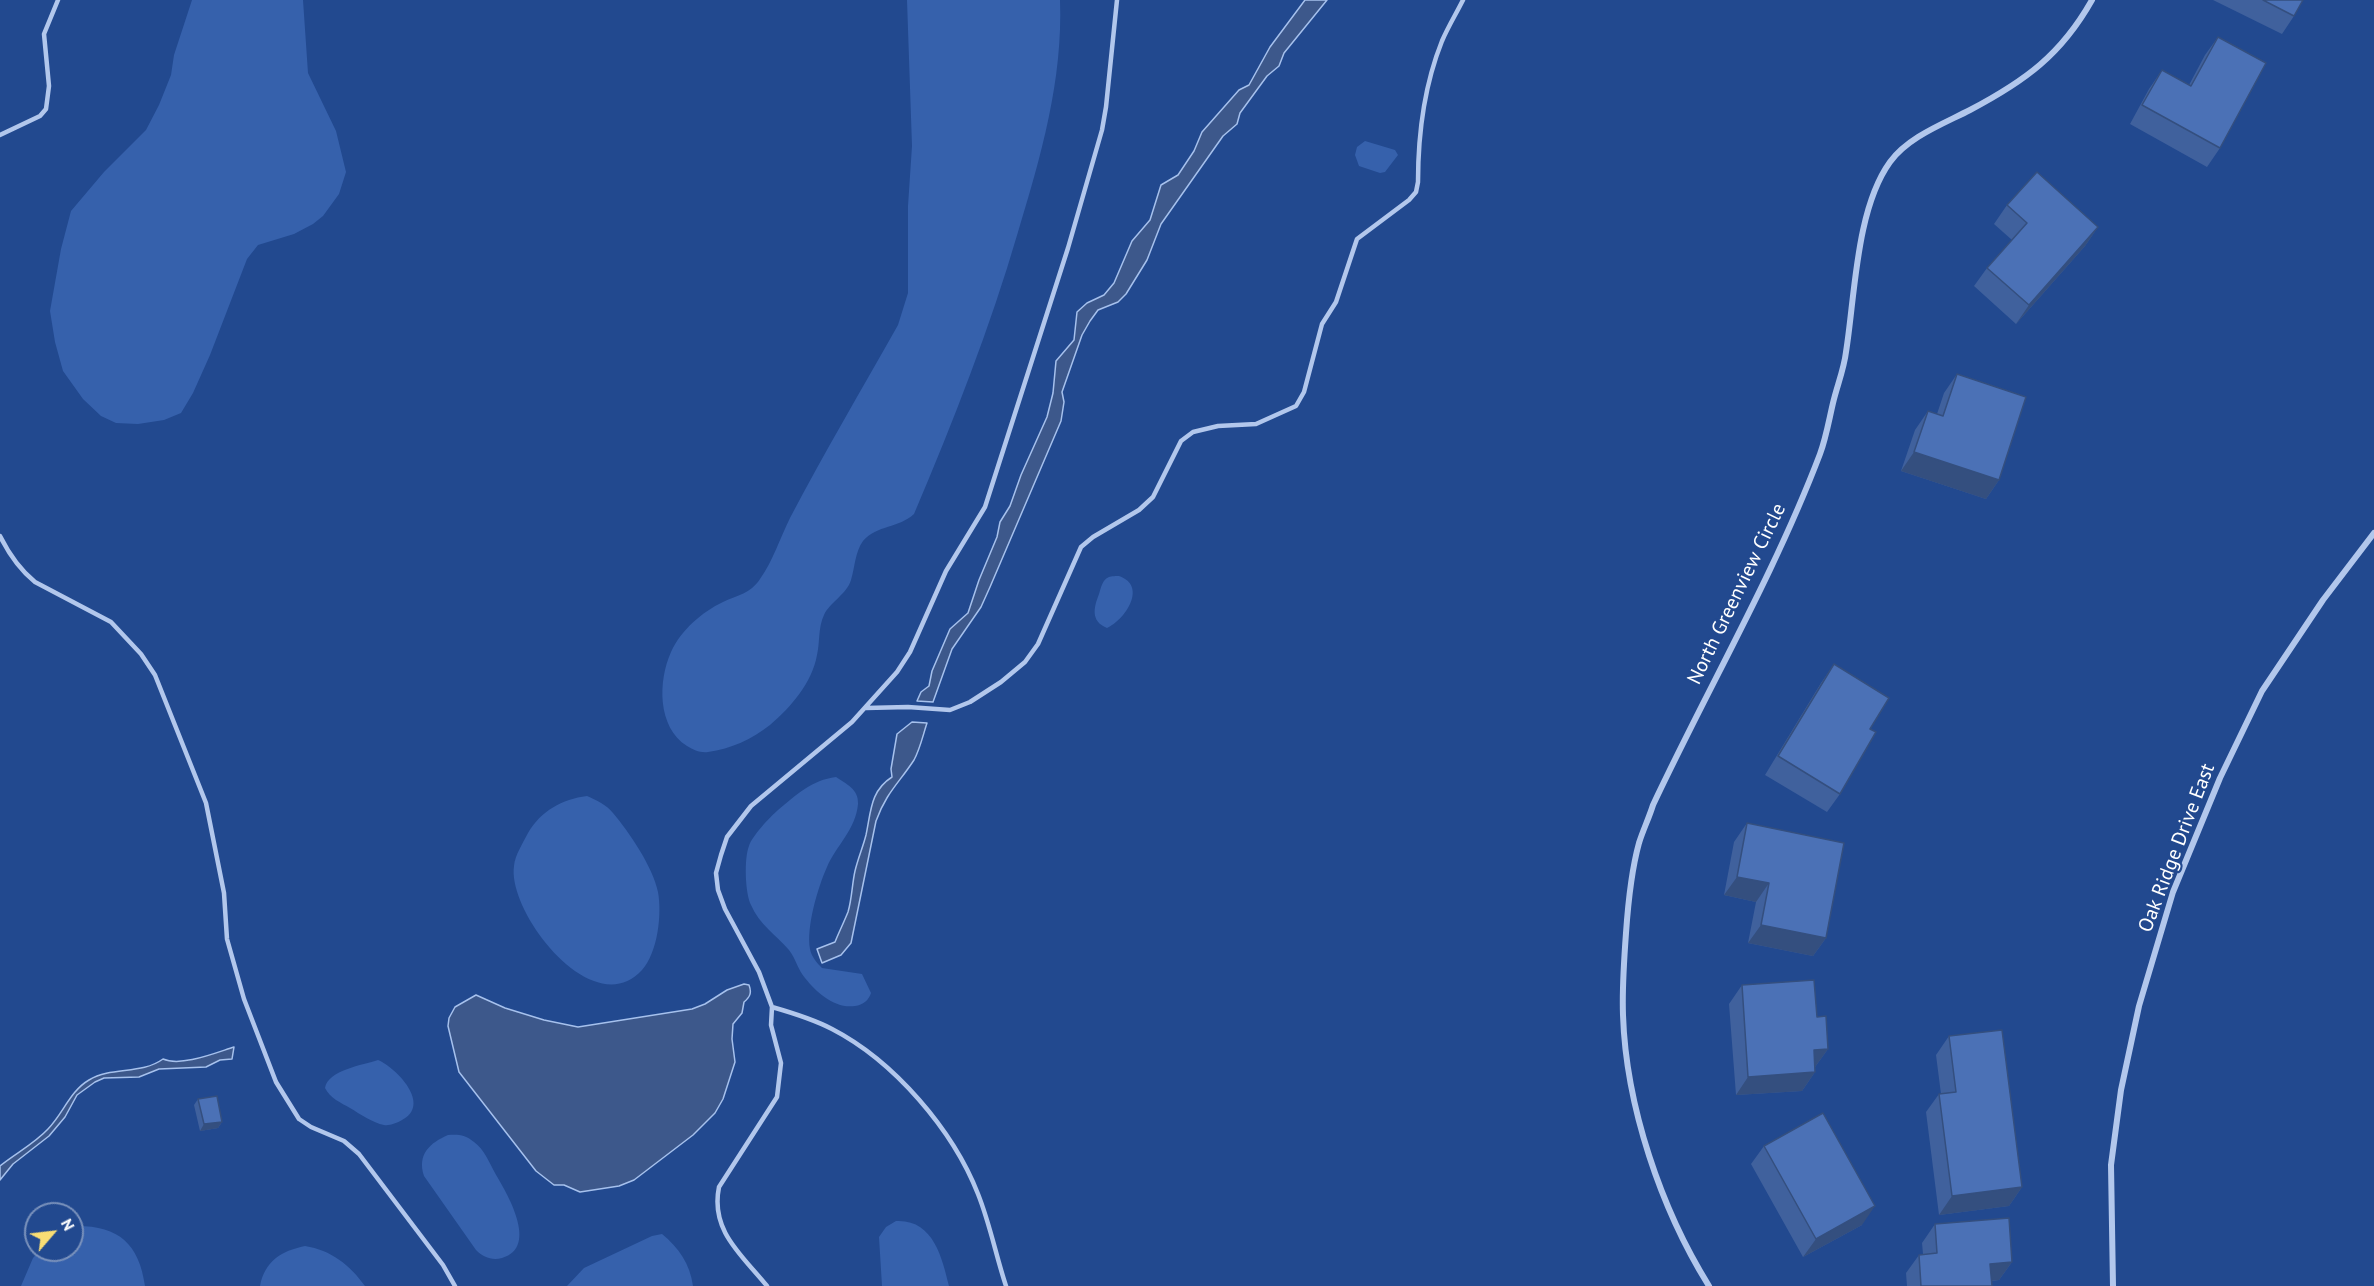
<!DOCTYPE html>
<html>
<head>
<meta charset="utf-8">
<style>
	body { margin:0 }
	#map { position:relative; width:2374px; height:1286px; overflow:hidden; background:#22498f; font-family:"PT Sans",sans-serif }
	canvas { display:block }
	.north { position:absolute; left:24px; top:1202px; width:60px; height:60px; box-sizing:border-box; background:#22498f; border:2px solid #7a92bc; border-radius:50%; rotate:62deg; font-size:16px; font-weight:700; line-height:24px; text-align:center; color:#fff }
	.north::after { content:''; display:block; margin:auto; width:21px; height:27px; background:#f8dd74; clip-path:polygon(50% 0,100% 100%,50% 72%,0 100%) }
</style>
</head>
<body>
<div id="map">
<canvas width="2374" height="1286"></canvas>
<div class="north">N</div>
</div>
<script>
const g = document.querySelector('canvas').getContext('2d');
g.lineJoin = 'round';
function fillPath(path, color) {
  g.fillStyle = color;
  g.fill(path, 'evenodd');
}
function trace(path, color, width, dash) {
  g.strokeStyle = color;
  g.lineWidth = width;
  g.lineCap = dash ? 'butt' : 'round';
  g.setLineDash(dash || []);
  g.stroke(path);
}
function label(font, color, halo, rows, align = 'center') {
  g.font = font + ' "PT Sans",sans-serif';
  g.lineWidth = 4.5;
  g.setLineDash([]);
  g.textBaseline = 'middle';
  g.strokeStyle = halo;
  g.fillStyle = color;
  for (const [text, x, y, turn = 0] of rows) {
    g.save();
    g.translate(x, y);
    g.rotate((+turn || 0) * Math.PI / 180);
    g.textAlign = isNaN(turn) ? turn : align;
    if (halo) g.strokeText(text, 0, 0);
    g.fillText(text, 0, 0);
    g.restore();
  }
}
const green = new Path2D(`
	M192 0H303L308 73 336 131 346 172 339 194 323 216 313 224 294 234 258 245 247 259 210 355 193 393 181 413 164 420 138 424 116 423 101 416 83 399 63 371 55 342 50 311 61 249 71 211 104 172 146 130 159 105 171 75 174 55Z
	M907 0H1060C1063 80 1041 156 1018 232 990 328 953 422 914 514 899 528 877 525 863 541 855 552 855 567 851 580 847 594 830 602 824 615 818 627 820 643 817 655 812 683 791 707 770 725 752 739 731 749 708 752 700 753 694 750 687 746 657 727 658 681 671 652 681 630 702 612 723 602 738 595 750 594 760 579 773 561 780 538 790 518 824 453 862 389 898 325L908 293V206L912 146Z
	M1365 141 1395 150 1398 155 1385 172 1380 173 1359 166 1355 155 1357 147Z
	M1119 576C1148 586 1125 620 1107 628 1090 621 1094 607 1099 594 1101 588 1102 580 1109 577 1111 576 1117 576 1119 576Z
	M836 777C846 784 859 789 858 804 856 829 836 846 827 867 818 887 806 927 810 949 811 956 817 963 822 968L862 974 871 993C869 1000 863 1005 855 1006 835 1009 817 993 805 978 798 970 796 959 789 950 776 935 759 924 751 905 745 893 744 858 749 846 752 836 770 817 778 810 796 795 812 780 836 777Z
	M587 796C596 800 607 805 613 813 629 832 653 867 658 892 662 914 658 952 642 970 593 1024 507 912 514 866 515 855 523 843 528 833 541 811 562 799 587 796Z
	M378 1060C397 1068 432 1105 402 1120 397 1123 389 1126 384 1125 373 1123 360 1114 350 1108 341 1103 330 1098 325 1088 328 1070 363 1065 378 1060Z
	M448 1135C458 1134 466 1135 474 1142 484 1149 489 1162 495 1173 506 1192 540 1247 502 1258 492 1261 483 1257 476 1250L424 1176C417 1154 430 1143 448 1135Z
	M896 1221C933 1219 942 1257 949 1286H882L879 1237 886 1227Z
	M77 1226C119 1226 139 1244 145 1286H21L33 1258 40 1250H72V1228Z
	M662 1234C679 1248 690 1264 693 1286H567L584 1268 652 1236Z
	M305 1246C331 1250 350 1265 365 1286H260C265 1261 281 1251 305 1246Z`);
const water = new Path2D(`
	M1305 0H1327L1284 53 1279 66 1267 76 1240 113 1237 124 1223 136 1161 224 1147 260 1126 294 1118 302 1098 310 1090 321 1082 335 1062 392 1064 402 1061 421 990 587 981 607 952 649 933 702 917 701 921 692 929 686 932 671 950 629 968 613 979 580 997 537 1000 522 1010 506 1021 475 1047 417 1053 393 1056 361 1074 340 1077 312 1087 303 1104 295 1114 283 1132 241 1150 220 1161 185 1178 175 1194 151 1202 132 1239 90 1249 85 1270 47Z
	M912 722 927 723C923 735 920 749 914 760 899 783 886 793 876 821L851 943 841 955 822 963 817 949 835 942C839 932 844 922 848 912 852 899 852 884 855 871 858 858 863 847 866 835 871 812 870 791 892 777L891 769 897 734Z
	M744 984 749 985C752 993 750 997 744 1002L742 1013 733 1024 732 1039 735 1062 723 1099 715 1113 693 1135 634 1180 619 1186 580 1192 564 1185H554L536 1171 459 1072 448 1026 449 1018 455 1007 476 995 505 1008 544 1020 578 1027 692 1009 705 1004 727 990Z
	M234 1047 232 1059 220 1060 206 1067 159 1069 139 1077 104 1078 95 1082 77 1095 65 1117 49 1136 13 1164 0 1180V1166C16 1153 34 1144 48 1129 63 1114 70 1091 89 1080 112 1066 141 1075 163 1059 181 1067 215 1053 234 1047Z`);
const lane = new Path2D(`
	M0 135 40 116 46 109 49 86 44 34 58 0
	M0 536C9 554 19 569 35 582L111 622 141 654 155 675 206 803 224 893 227 939 244 999 276 1082 299 1119 311 1127 344 1141 359 1154 443 1265 455 1286
	M866 708 908 707 950 710 970 702 1001 682 1025 662 1038 644 1081 547 1093 537 1139 510 1153 497 1181 441 1193 432 1218 426 1256 424 1296 406 1304 392 1322 324 1336 302 1357 239 1409 200 1416 192 1418 182C1418 134 1424 86 1442 41 1448 27 1456 14 1463 0
	M767 1286C742 1255 710 1231 719 1187L777 1097 781 1063 771 1025 772 1007
	M1006 1286C996 1256 990 1224 978 1194 953 1130 894 1061 832 1029 813 1019 793 1013 772 1007L759 972 725 909 718 890 716 873 721 855 727 837 751 806 852 722 897 672 910 652 946 571 985 507 1068 248 1102 130 1106 107 1117 0`);
const street = new Path2D(`
	M1709 1286C1661 1209 1626 1106 1623 1015 1622 988 1624 960 1626 933 1628 904 1631 872 1639 843 1643 830 1649 818 1653 805 1708 688 1774 575 1820 454 1826 438 1829 420 1833 403 1837 386 1844 369 1846 352 1855 296 1856 209 1890 162 1908 137 1943 124 1970 110 2025 81 2061 55 2092 0
	M2113 1286 2111 1165 2121 1090 2139 1006 2173 892 2220 778 2262 691 2323 600 2374 533`);
const wall = new Path2D(`
	M2213 0H2303L2294 16 2282 34Z
	M2218 37 2220 148 2207 167 2130 124 2149 89 2162 70 2189 85 2205 55Z
	M2007 205 2098 227 2085 246 2016 324 1974 286 1987 268 2012 240 1994 224Z
	M1957 374 1999 480 1986 499 1901 471 1915 430 1928 411 1937 414 1944 393Z
	M1834 664 1870 729 1840 794 1827 812 1765 775 1821 683Z
	M1747 823 1826 938 1813 956 1748 943 1756 902 1724 895 1734 842Z
	M1742 985 1817 1017 1828 1049 1815 1067V1072L1802 1091 1736 1095 1729 1004Z
	M1949 1036 2022 1187 2009 1206 1939 1215 1926 1112 1939 1094H1941L1936 1055Z
	M198 1099 222 1122 218 1128 200 1131 194 1105Z
	M1764 1146 1862 1225 1803 1257 1751 1164Z
	M1935 1224 2012 1262 1999 1280 1992 1281V1286H1907L1906 1273 1919 1255 1923 1254 1922 1243Z`);
const shadedWall = new Path2D(`
	M2098 227 2085 246 2016 324 2029 305Z
	M1914 452 1999 480 1986 499 1901 471Z
	M1737 877 1769 883 1756 902 1724 895Z
	M1761 925 1826 938 1813 956 1748 943Z
	M1828 1049 1815 1067 1814 1050Z
	M1815 1072 1802 1091 1736 1095 1748 1077Z
	M222 1122 218 1128 200 1131 204 1124Z
	M2022 1187 2009 1206 1939 1215 1952 1196Z
	M1875 1206 1862 1225 1803 1257 1816 1239Z
	M2012 1262 1999 1280 1978 1282 1990 1264Z`);
const building = new Path2D(`
	M2263 0H2303L2294 16Z
	M2218 37 2266 63 2220 148 2142 105 2162 70 2191 86Z
	M2037 172 2098 227 2029 305 1987 268 2027 223 2007 205Z
	M1957 374 2026 397 1999 480 1914 452 1928 411 1943 416Z
	M1834 664 1889 698 1870 729 1876 732 1840 794 1778 756Z
	M1747 823 1844 843 1826 938 1761 925 1769 883 1737 877Z
	M1814 980 1817 1017 1826 1016 1828 1049 1814 1050 1815 1072 1748 1077 1742 985Z
	M2002 1030 2022 1187 1952 1196 1939 1094 1956 1092 1949 1036Z
	M217 1096 222 1122 204 1124 198 1099Z
	M1823 1113 1875 1206 1816 1239 1764 1146Z
	M2009 1218 2012 1262 1990 1264 1992 1286H1921L1919 1255 1937 1253 1935 1224Z`);
const streetNames = [
	["North Greenview Circle",1737,594,-64],
	["Oak Ridge Drive East",2177,848,-69]
];
fillPath(green, '#3661ac');
fillPath(water, '#3d588b');
trace(water, '#a6c1ed', 1.5);
trace(lane, '#b2c7ec', 4.5);
trace(street, '#b2c7ec', 6);
fillPath(wall, '#40619d');
fillPath(shadedWall, '#344f7f');
fillPath(building, '#4b71b6');
trace(building, '#344f7f', 1.5);
label('20px', '#fff', '#22498f', streetNames);
</script>
</body>
</html>
